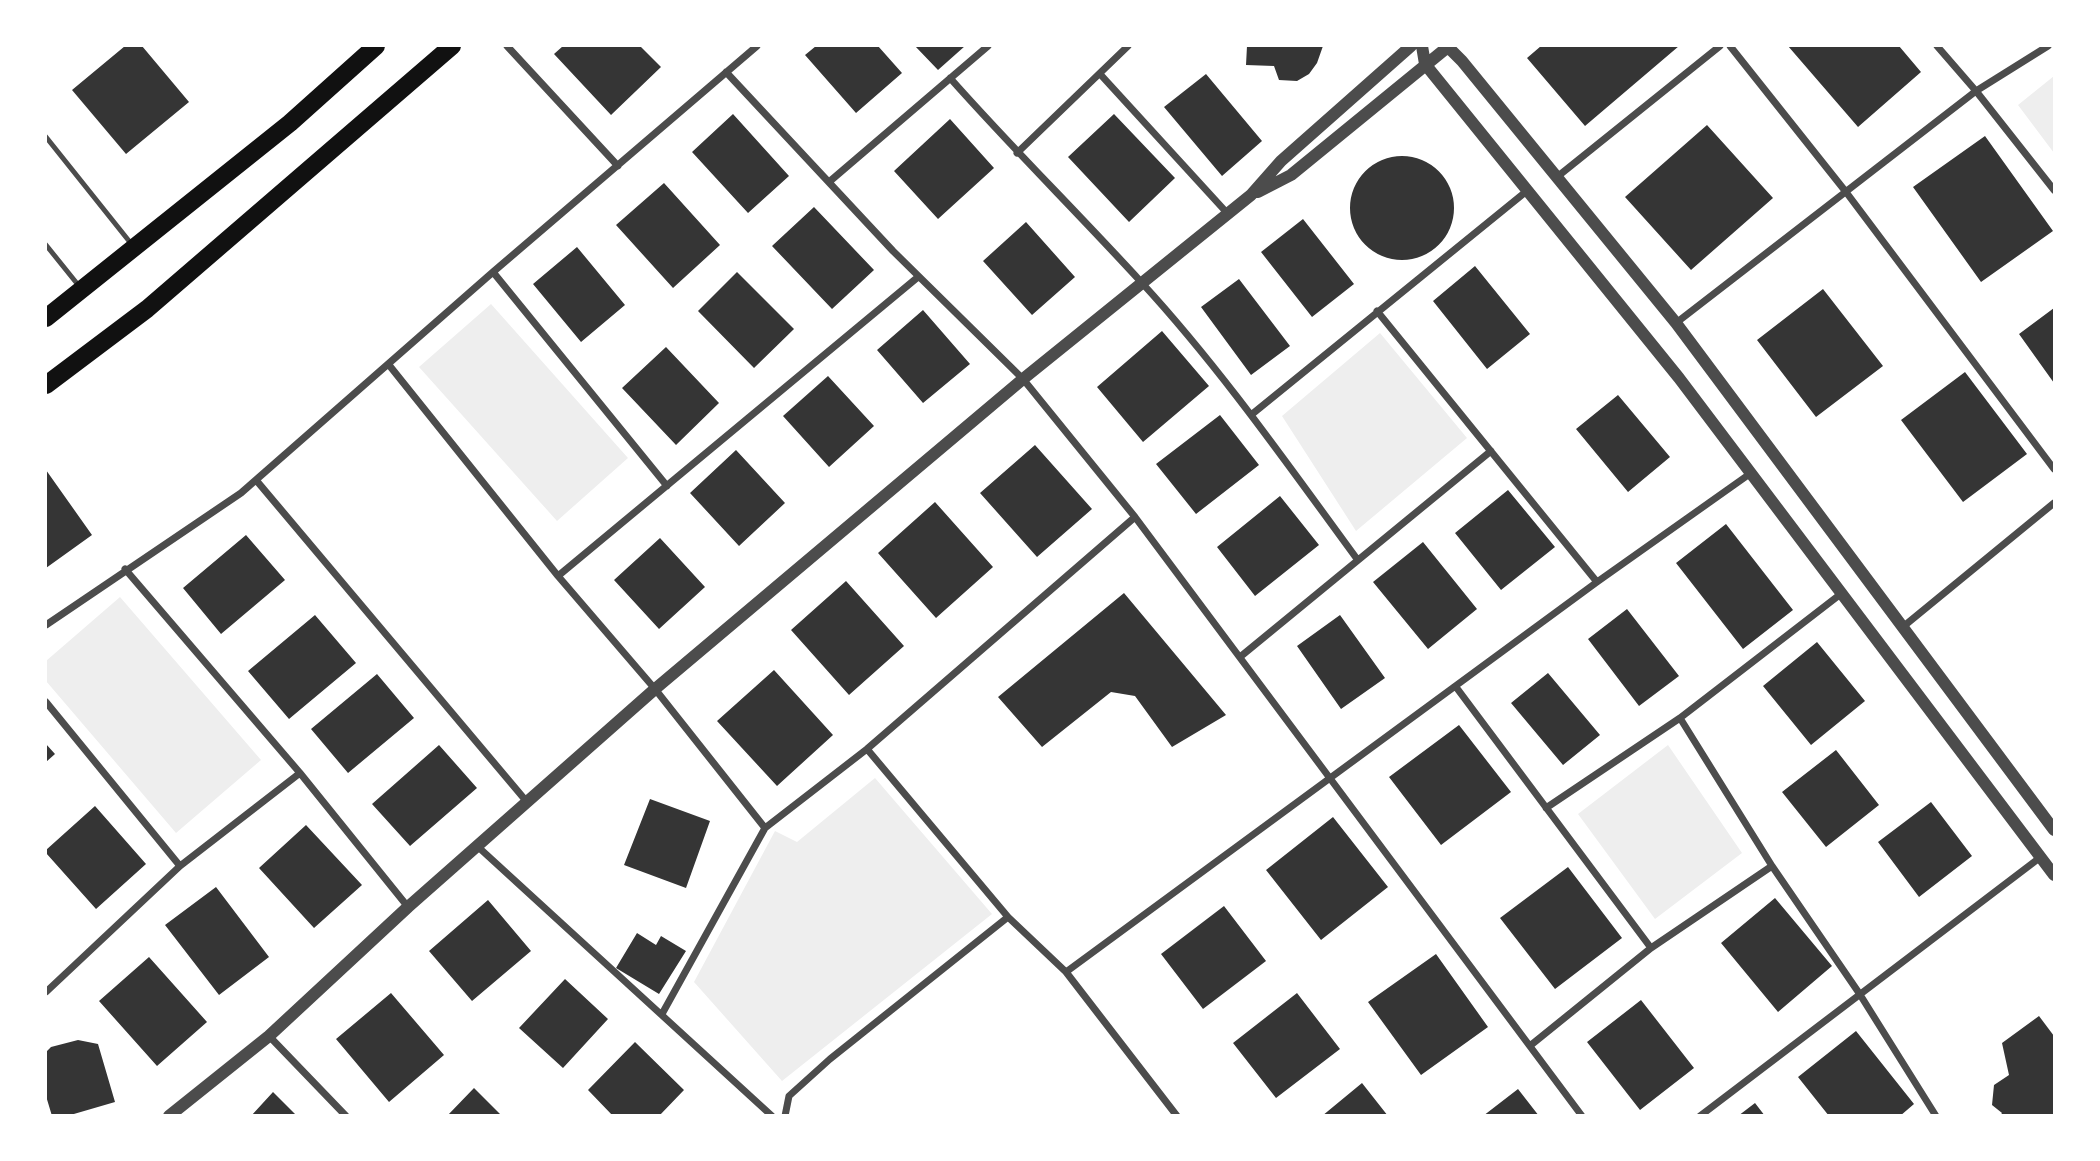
<!DOCTYPE html>
<html>
<head>
<meta charset="utf-8">
<style>
	body { margin:0 }
	#map { position:relative; width:2100px; height:1161px; overflow:hidden; background:#fff; font-family:"Libre Baskerville",serif }
	canvas { display:block }
	.frame { position:absolute; inset:0; border:47px solid #fff; pointer-events:none }
</style>
</head>
<body>
<div id="map">
<canvas width="2100" height="1161"></canvas>
<div class="frame"></div>
</div>
<script>
const g = document.querySelector('canvas').getContext('2d');
g.lineJoin = 'round';
function fillPath(path, color) {
  g.fillStyle = color;
  g.fill(path, 'evenodd');
}
function trace(path, color, width, dash) {
  g.strokeStyle = color;
  g.lineWidth = width;
  g.lineCap = dash ? 'butt' : 'round';
  g.setLineDash(dash || []);
  g.stroke(path);
}
const green = new Path2D(`
	M2054 76V153L2018 105Z
	M491 304 628 458 557 521 419 367Z
	M1380 333 1467 438 1356 531 1282 416Z
	M120 597 261 760 176 833 46 681V661Z
	M1668 745 1742 853 1655 919 1578 814Z
	M875 778 992 914 782 1081 694 982 775 831 797 842Z`);
const building = new Path2D(`
	M125 46H142L189 102 126 154 72 90Z
	M563 46H640L661 67 611 115 554 54Z
	M816 46H878L902 73 856 113 805 55Z
	M915 46H965L938 70Z
	M1247 46H1323L1317 63 1309 74 1297 81 1279 80 1274 66 1246 65Z
	M1541 46H1679L1585 126 1527 58Z
	M1788 46H1899L1921 72 1858 127Z
	M1206 74 1262 141 1222 176 1164 107Z
	M733 114 789 176 748 213 692 152Z
	M1114 114 1175 178 1129 222 1068 157Z
	M950 119 994 168 938 219 894 171Z
	M1707 125 1773 198 1691 270 1625 197Z
	M1985 136 2053 231 1981 282 1913 187Z
	M1350 208a52 52 0 1 1 104 0a52 52 0 1 1-104 0Z
	M664 183 720 245 673 288 616 225Z
	M814 207 874 270 832 309 772 246Z
	M1303 219 1354 284 1312 317 1261 252Z
	M1026 222 1075 277 1032 315 983 261Z
	M577 247 625 305 581 342 533 284Z
	M1475 266 1530 334 1487 369 1433 301Z
	M737 272 794 329 754 368 698 311Z
	M1239 279 1290 346 1251 375 1201 307Z
	M1823 289 1883 366 1816 417 1757 340Z
	M2054 308V383L2019 334Z
	M923 310 970 364 923 403 877 350Z
	M1162 331 1209 386 1143 442 1097 387Z
	M666 347 719 403 676 445 622 388Z
	M1965 372 2027 454 1963 502 1901 420Z
	M828 376 874 426 829 467 783 416Z
	M1618 395 1670 457 1628 492 1576 429Z
	M1220 415 1259 465 1196 514 1156 464Z
	M1035 445 1092 509 1037 557 980 493Z
	M736 450 785 503 739 546 690 493Z
	M46 470 92 535 46 568Z
	M1508 490 1555 547 1501 590 1455 533Z
	M1280 496 1319 545 1255 596 1217 547Z
	M935 502 993 567 936 618 878 553Z
	M1726 524 1793 610 1743 649 1676 563Z
	M246 535 285 580 221 634 183 588Z
	M660 538 705 587 659 629 614 580Z
	M1423 542 1477 609 1428 649 1373 582Z
	M846 581 904 646 849 695 791 630Z
	M1124 593 1226 715 1172 747 1135 696 1111 692 1042 747 998 697Z
	M1627 609 1679 676 1639 706 1588 639Z
	M315 615 356 663 289 719 248 671Z
	M1340 615 1385 678 1341 709 1297 646Z
	M1817 642 1865 701 1811 745 1763 686Z
	M774 670 833 735 777 786 717 721Z
	M1548 673 1600 735 1563 765 1511 703Z
	M377 674 414 718 348 773 311 729Z
	M1459 725 1511 792 1441 845 1389 777Z
	M46 744 55 754 46 762Z
	M439 745 477 788 410 846 372 804Z
	M1836 750 1879 805 1826 847 1782 792Z
	M650 799 710 821 686 888 624 865Z
	M1931 802 1972 856 1919 897 1878 842Z
	M95 806 146 864 96 909 46 853V850Z
	M1333 817 1388 887 1321 940 1266 870Z
	M306 825 362 885 314 928 259 868Z
	M1568 867 1622 938 1555 989 1500 918Z
	M216 887 269 957 219 995 165 925Z
	M1775 898 1832 966 1778 1012 1721 943Z
	M488 900 531 951 472 1001 429 951Z
	M1224 906 1266 961 1203 1009 1161 954Z
	M637 933 656 945 661 936 686 951 659 994 616 968Z
	M1436 954 1488 1027 1421 1075 1368 1002Z
	M149 957 207 1022 157 1066 99 1001Z
	M565 979 608 1019 563 1068 519 1028Z
	M391 993 444 1055 389 1102 336 1039Z
	M1297 993 1340 1049 1276 1098 1233 1043Z
	M1641 1000 1694 1068 1640 1110 1587 1042Z
	M2039 1016 2054 1036V1116H2000L2002 1113 1992 1105 1994 1085 2009 1075 2002 1043Z
	M1856 1031 1914 1104 1900 1116H1829L1798 1077Z
	M78 1040 98 1044 115 1102 67 1116H52L46 1096V1052L51 1047Z
	M635 1042 684 1090 659 1116H613L588 1090Z
	M1362 1083 1388 1116H1322Z
	M474 1088 502 1116H447Z
	M1518 1089 1539 1116H1483Z
	M273 1092 297 1116H251Z
	M1755 1103 1765 1116H1738Z`);
const service = new Path2D(`
	M46 137 133 246
	M46 245 79 286`);
const minor = new Path2D(`
	M507 46 618 166
	M1730 46 1846 192 2054 469
	M1937 46 1976 91 2054 190
	M726 72 893 251 1023 379 1135 517 1582 1116
	M1100 74 1228 214
	M950 78C1012 148 1079 214 1142 283 1221 369 1288 465 1357 559
	M1017 153 1128 46
	M1557 177 1720 46
	M829 182 988 46
	M493 272 667 486
	M1377 311 1597 582
	M1676 323 1976 91 2048 46
	M389 365 558 576 655 689 765 828
	M1251 415 1528 190
	M256 480 527 802
	M125 569 300 773 408 907
	M558 576 918 277
	M46 625 241 493 493 272 757 46
	M1904 626 2054 503
	M1240 657 1491 451
	M1456 687 1651 948
	M46 702 180 866
	M1680 718 1772 866 1859 993 1936 1116
	M867 749 1008 917 1066 972 1177 1116
	M1546 808 1680 718 1842 593
	M476 845 772 1116
	M1066 972 1597 582 1751 473
	M46 992 180 866 300 773
	M662 1014 765 828 867 749 1135 517
	M269 1036 346 1116
	M1531 1045 1651 948 1772 866
	M785 1116 789 1096 830 1059 1008 917
	M1700 1116 2042 856`);
const tertiary = new Path2D(`
	M1422 46 1425 64 1679 378 2054 875
	M1447 46 1462 61 1676 323 2054 830
	M1258 192 1291 175 1449 46
	M169 1116 269 1036 408 907 655 689 1023 379 1251 195 1281 161 1411 46`);
const primary = new Path2D(`
	M46 318 290 123 376 46
	M46 385 147 309 452 46`);
fillPath(green, '#eee');
fillPath(building, '#353535');
trace(service, '#4c4c4c', 5);
trace(minor, '#4c4c4c', 7);
trace(tertiary, '#4c4c4c', 12);
trace(primary, '#111', 18);
</script>
</body>
</html>
